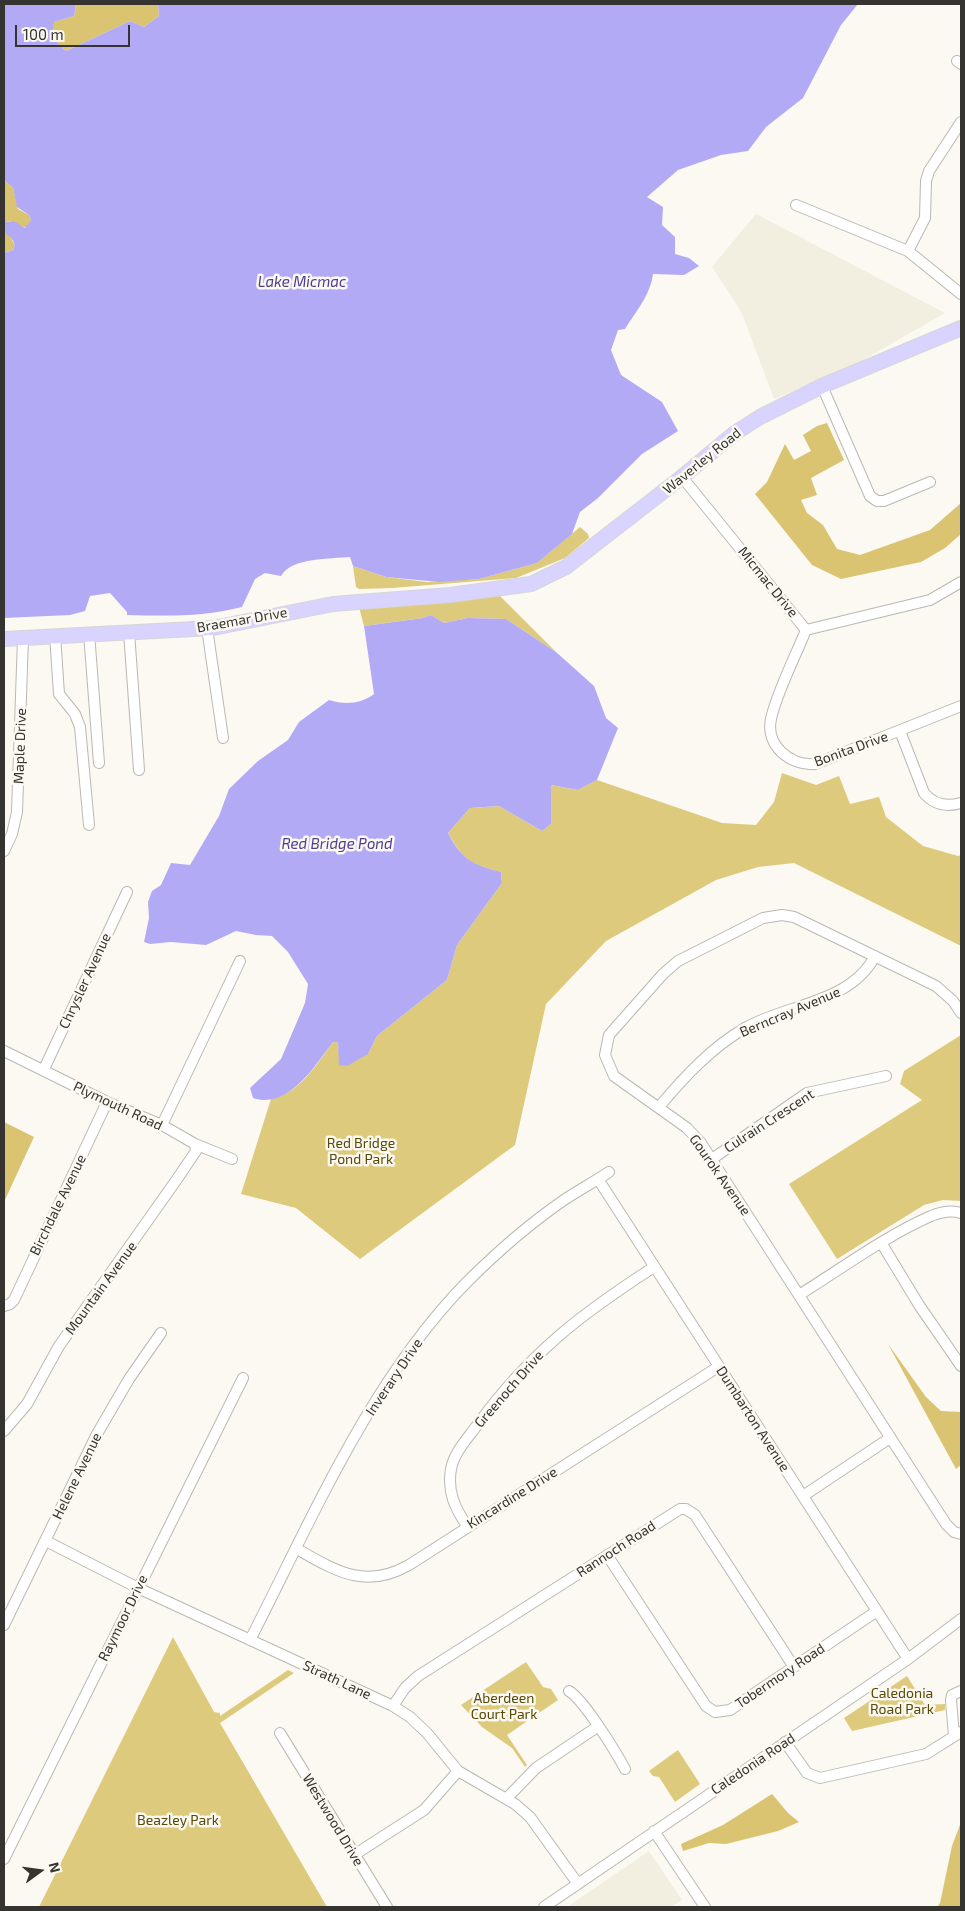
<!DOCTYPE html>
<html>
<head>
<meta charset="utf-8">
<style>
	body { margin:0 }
	#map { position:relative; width:965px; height:1911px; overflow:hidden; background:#fbf9f2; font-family:"Exo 2",sans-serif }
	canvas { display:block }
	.frame { position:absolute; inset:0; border:5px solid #353431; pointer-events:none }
	.north { position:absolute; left:15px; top:1846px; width:50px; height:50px; -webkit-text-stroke:4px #fbf9f2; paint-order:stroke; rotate:76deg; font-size:14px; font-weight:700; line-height:20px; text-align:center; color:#353431 }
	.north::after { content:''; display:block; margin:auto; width:18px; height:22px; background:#353431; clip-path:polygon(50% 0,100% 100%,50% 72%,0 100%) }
	.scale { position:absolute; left:15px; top:25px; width:115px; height:22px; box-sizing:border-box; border:2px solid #353431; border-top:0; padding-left:6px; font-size:15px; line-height:18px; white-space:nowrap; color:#353431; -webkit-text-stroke:4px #fbf9f2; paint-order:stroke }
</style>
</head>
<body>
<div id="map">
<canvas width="965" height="1911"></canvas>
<div class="frame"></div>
<div class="north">N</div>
<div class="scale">100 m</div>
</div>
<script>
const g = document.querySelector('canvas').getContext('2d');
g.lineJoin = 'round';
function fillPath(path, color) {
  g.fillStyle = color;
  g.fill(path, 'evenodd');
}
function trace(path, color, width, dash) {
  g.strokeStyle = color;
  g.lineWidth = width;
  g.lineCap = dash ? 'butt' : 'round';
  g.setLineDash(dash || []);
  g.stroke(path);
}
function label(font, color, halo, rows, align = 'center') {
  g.font = font + ' "Exo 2",sans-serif';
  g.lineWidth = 5;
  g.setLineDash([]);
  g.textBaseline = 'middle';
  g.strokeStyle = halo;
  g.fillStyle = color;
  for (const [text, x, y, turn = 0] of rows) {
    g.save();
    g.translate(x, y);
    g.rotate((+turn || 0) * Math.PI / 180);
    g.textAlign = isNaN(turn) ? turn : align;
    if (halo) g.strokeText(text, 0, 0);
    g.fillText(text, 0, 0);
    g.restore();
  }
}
const built = new Path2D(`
	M756 214 945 313 863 360 774 399 741 311 712 267Z
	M649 1851 682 1900 671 1907H567Z`);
const green = new Path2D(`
	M580 527 588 534 589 538 565 558 516 578 392 588 359 589 356 587 353 566 386 577 427 582 479 579 537 563Z
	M500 596 556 652 506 619 468 618 444 623 431 615 423 618 364 626 359 607Z
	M782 773 816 785 839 776 850 804 879 797 886 817 923 846 958 856 961 855V946L794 863 758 867 716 880 606 941 546 1004 515 1145 360 1259 296 1208 241 1194 271 1099C298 1095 318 1063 333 1042H338V1048L368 1054 377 1036 447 980 457 945 502 883 501 872C469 863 465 862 448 833L470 808 499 806 542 831 551 824V785L578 790 597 780 722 823 756 825 774 802Z
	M961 1035V1201L943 1200 924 1205 837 1259 789 1184 922 1100 900 1084 904 1071Z
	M173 1637 214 1712 220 1713V1716L288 1670 294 1673 220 1723 327 1907H39Z
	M526 1662 543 1687 551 1689 558 1700 507 1735 527 1765 525 1767 512 1748 482 1727 461 1705Z
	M907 1676 925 1705 945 1704V1710L852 1731 844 1718Z
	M678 1750 700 1784 675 1802 659 1777 653 1776 649 1771Z`);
const forest = new Path2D(`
	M76 4H158L159 16 144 27 130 21 66 51 53 38 54 22 74 16Z
	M4 180 13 188 18 209 29 215 31 220 26 228 11 221 4 222Z
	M4 226 15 245 13 250 4 253Z
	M827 423 844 460 811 478 817 495 801 500 807 513 823 525 837 549 860 555 930 530 961 503V534L945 548 921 562 841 579 812 565 755 494 767 482 785 444 794 460 811 451 803 435 817 426Z
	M4 1122 34 1137 4 1202Z
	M888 1344 926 1397 941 1411 961 1412V1465L956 1469Z
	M772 1794 788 1813 799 1822 778 1831 726 1844 709 1843 683 1851 681 1844 723 1825Z
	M961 1822V1907H937L940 1903 952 1846Z`);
const water = new Path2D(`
	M4 4H76L74 16 54 22 53 38 66 51 130 21 144 27 159 16 158 4H858L841 25 803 98 766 127 748 151 721 155 678 170 647 197 663 207 662 225 675 237V254L689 258 699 266 684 275 653 274C650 296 636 311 625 329L618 330 611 350 621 375 662 402 678 431 642 454 598 498 580 512 572 534 537 563 479 579 439 582 386 577 353 566 350 557C331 559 292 557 281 576L265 573 255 579 242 607C204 617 166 616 127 615V612L110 593 90 596 85 611 70 615 4 618V253L13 250C17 243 12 238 6 234L4 222 14 221 25 228 31 220 29 215 17 207 13 188 4 180Z
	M431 615 444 623 468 618 506 619 556 652 594 686 606 718 618 728 597 780 578 790 551 785V824L542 831 499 806 470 808 448 833C463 861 472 864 501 872L502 883 457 945 447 980 377 1036 368 1054 347 1066 339 1065 338 1042H333C315 1066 288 1110 253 1098L250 1088 281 1059 305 1003 308 984 288 952 272 936 256 935 236 931 206 945 171 942 150 944 144 942 149 918 148 902 152 891 161 885 171 863 190 865 219 816 229 789 258 761 288 740 299 722 329 700C345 705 361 704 374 694L364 626 423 618Z`);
const minor = new Path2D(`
	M957 61 961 64
	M796 205 908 251 961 294
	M908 251 925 218 926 181 929 171 961 122
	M822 386 870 496 877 501H884L930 482
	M682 477 806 630 930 600 961 582
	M207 628 223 738
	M806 630C796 655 776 694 771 719 765 746 791 766 815 764L961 706
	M129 632 139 770
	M89 633 99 763
	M55 635 59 694 75 714 80 727 89 825
	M900 731 924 793C934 805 947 807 961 803
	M4 851 12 834 17 812 23 638
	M961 1013 953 1001 936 986 794 917 782 915 763 918 678 961 663 974 609 1035 605 1055 614 1076 687 1128 701 1143 946 1524 954 1532 961 1534
	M4 1051 107 1102 162 1125 195 1144 232 1159
	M44 1069 127 892
	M659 1107C684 1077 711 1048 745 1028 787 1004 851 1003 875 956
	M162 1125 240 961
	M712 1159 807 1093 886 1076
	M598 1179 908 1659
	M882 1244 919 1305 961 1366
	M799 1295C841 1269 887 1235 931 1216 941 1212 952 1210 961 1213
	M4 1306 10 1304 14 1300 107 1102
	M4 1431 27 1404 59 1346 175 1182 196 1151 195 1144
	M803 1496 890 1438
	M467 1526C455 1508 447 1492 451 1469 454 1452 468 1438 478 1424 530 1353 581 1314 654 1267
	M46 1541 138 1588 393 1706 410 1717 427 1733 458 1771 515 1804 530 1817 578 1884
	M297 1549C336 1571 365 1590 409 1565L718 1367
	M607 1555 706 1706 715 1712 730 1710 877 1611
	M4 1625 97 1434 129 1379 161 1333
	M250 1640C312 1519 370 1381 466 1283 496 1253 529 1224 564 1200 579 1190 594 1182 609 1172
	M569 1691C584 1700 616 1752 625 1769
	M393 1706 405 1688 418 1676 680 1509H686L695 1515 794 1667
	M280 1733 387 1907
	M954 1736 951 1700 952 1695 961 1691
	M785 1742 807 1773 820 1778 926 1754 961 1732
	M506 1799 536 1768 597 1727
	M654 1831 705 1907
	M354 1855 424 1810 458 1771
	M4 1859 243 1378
	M544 1907 908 1659 961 1619`);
const major = new Path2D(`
	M4 639 213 628 333 604 450 595 531 584 566 567 682 477 735 433 760 417 822 386 961 328`);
const streetNames = [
	["Waverley Road",702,461,-39],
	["Micmac Drive",768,582,51],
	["Braemar Drive",242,620,-10],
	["Maple Drive",20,746,-88],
	["Bonita Drive",851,749,-20],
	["Chrysler Avenue",85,981,-65],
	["Berncray Avenue",790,1012,-23],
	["Plymouth Road",118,1106,25],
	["Culrain Crescent",769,1121,-33],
	["Gourok Avenue",720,1175,55],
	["Birchdale Avenue",58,1205,-64],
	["Mountain Avenue",101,1288,-54],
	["Inverary Drive",394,1377,-56],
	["Greenoch Drive",509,1389,-49],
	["Dumbarton Avenue",753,1419,57],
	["Helene Avenue",77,1476,-64],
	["Kincardine Drive",512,1498,-32],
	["Rannoch Road",616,1549,-33],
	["Raymoor Drive",123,1618,-64],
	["Tobermory Road",780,1676,-34],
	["Strath Lane",337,1680,25],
	["Caledonia Road",753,1764,-34],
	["Westwood Drive",333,1820,59]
];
const parkNames = [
	["Red Bridge",361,1143],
	["Pond Park",361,1159],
	["Caledonia",902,1693],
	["Road Park",902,1709],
	["Aberdeen",504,1698],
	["Court Park",504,1714],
	["Beazley Park",178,1820]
];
const waterNames = [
	["Lake Micmac",302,282],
	["Red Bridge Pond",337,844]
];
fillPath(built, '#f2efe1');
fillPath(green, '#deca7c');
fillPath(forest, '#dac471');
fillPath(water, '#b3aaf5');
trace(minor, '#bab8b2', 12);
trace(major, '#d7d6d6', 16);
trace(minor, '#fff', 10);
trace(major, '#d8d3ff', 14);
label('14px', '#353431', '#fbf9f2', streetNames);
label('14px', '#584905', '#fbf9f2', parkNames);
label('italic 15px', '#4f3d93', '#fbf9f2', waterNames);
</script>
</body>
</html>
